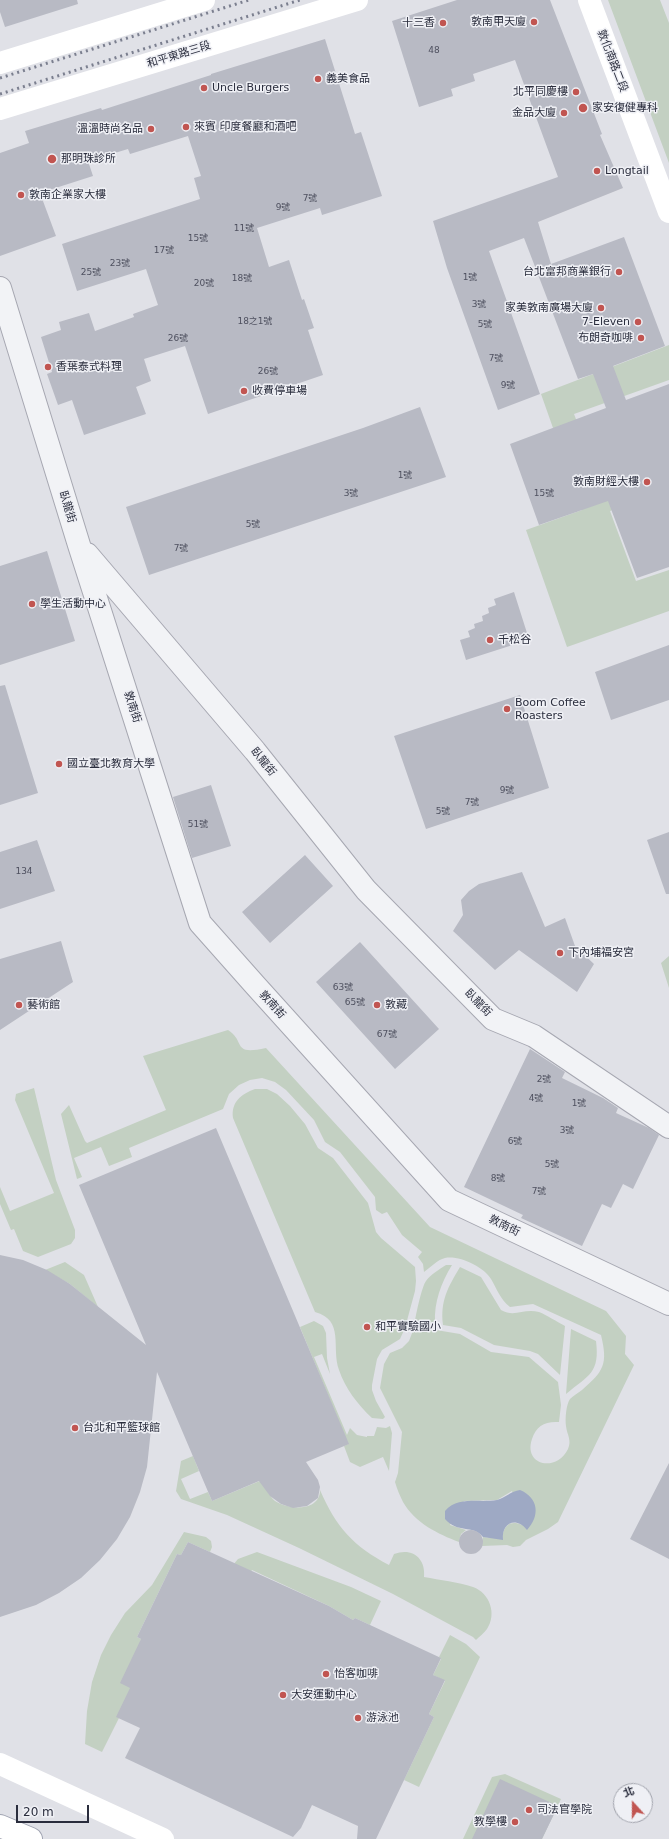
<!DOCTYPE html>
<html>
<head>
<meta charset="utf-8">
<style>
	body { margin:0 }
	#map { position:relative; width:669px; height:1839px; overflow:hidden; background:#e0e1e7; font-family:"DejaVu Sans","Noto Sans TC",sans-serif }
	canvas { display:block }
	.north { position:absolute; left:613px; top:1783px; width:40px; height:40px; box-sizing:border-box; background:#eff0f5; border:1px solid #a0a2ab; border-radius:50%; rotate:339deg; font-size:11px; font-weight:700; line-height:16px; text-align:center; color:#2a2d3d }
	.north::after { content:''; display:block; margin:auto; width:14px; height:18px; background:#c15551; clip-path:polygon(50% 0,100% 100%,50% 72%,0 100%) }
	.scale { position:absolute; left:16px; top:1805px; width:73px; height:18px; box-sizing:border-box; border:2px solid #2a2d3d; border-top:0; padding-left:5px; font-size:12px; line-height:14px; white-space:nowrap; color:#2a2d3d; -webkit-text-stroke:3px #eff0f5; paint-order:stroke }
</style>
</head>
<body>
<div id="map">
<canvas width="669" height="1839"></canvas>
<div class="north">北</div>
<div class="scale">20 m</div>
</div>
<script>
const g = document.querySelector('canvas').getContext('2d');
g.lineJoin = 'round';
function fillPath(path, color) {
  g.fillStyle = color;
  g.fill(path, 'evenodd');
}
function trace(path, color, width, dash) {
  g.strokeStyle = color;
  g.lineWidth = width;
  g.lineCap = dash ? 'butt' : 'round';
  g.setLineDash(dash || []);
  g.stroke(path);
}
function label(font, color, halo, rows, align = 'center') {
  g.font = font + ' "DejaVu Sans","Noto Sans TC",sans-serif';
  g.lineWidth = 3;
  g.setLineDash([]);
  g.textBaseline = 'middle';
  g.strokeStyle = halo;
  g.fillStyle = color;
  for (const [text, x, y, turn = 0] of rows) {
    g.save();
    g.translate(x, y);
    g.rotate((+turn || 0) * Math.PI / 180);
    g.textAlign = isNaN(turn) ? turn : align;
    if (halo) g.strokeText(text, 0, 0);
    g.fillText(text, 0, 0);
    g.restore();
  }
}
const green = new Path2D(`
	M608 0H660L669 23V163Z
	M669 345V380L574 414 602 487 627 505 610 511 636 581 669 570V611L567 647 526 530 582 510 541 394Z
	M669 956V988L661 963Z
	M228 1030C246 1041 231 1056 266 1048L430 1227 606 1311 626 1336 625 1354 634 1365 558 1522 548 1529 526 1540 520 1546 513 1547 507 1545 482 1546 483 1537 491 1538 503 1533C506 1523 513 1521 522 1525L512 1491 497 1500 464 1501 450 1525 466 1530 461 1534 459 1542C438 1534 415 1523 403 1502 400 1496 397 1489 395 1482L398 1473 402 1432 380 1388 384 1364 390 1353 402 1348 409 1341 414 1328 436 1330 460 1334 491 1352 529 1357 558 1382 561 1405 559 1422C545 1421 536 1426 532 1439 523 1465 556 1473 568 1449 572 1440 567 1435 566 1426 565 1419 566 1405 570 1399 573 1396 578 1393 582 1390 604 1371 608 1364 601 1335L533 1304 510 1307C500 1299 497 1289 491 1279 484 1267 459 1255 445 1258 437 1260 431 1267 424 1272L423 1264 418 1257 422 1252 402 1235 387 1212 382 1214 376 1210 375 1197 340 1152 325 1142 314 1120 286 1090 275 1082 262 1078 250 1080 239 1085 229 1094 223 1109 129 1148 132 1157 109 1166 101 1147 74 1158 82 1177 77 1179 61 1114 69 1105 85 1141 87 1143 166 1110 143 1056Z
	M34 1088 56 1180 75 1230V1238L71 1244 38 1257 23 1251 14 1229 11 1230 0 1204V1187L10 1211 54 1193 15 1100 16 1094Z
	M255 1089H267L277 1094 290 1106 305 1124 318 1148 333 1158 368 1203 376 1232 381 1238 415 1267 416 1281 415 1291 405 1328 400 1339 382 1350 377 1359 372 1385V1390L376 1401 385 1417 383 1419 372 1418C358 1405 345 1388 339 1370 331 1348 345 1320 315 1312L233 1118C231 1102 241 1094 255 1089Z
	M65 1262 84 1275 98 1307 70 1284 45 1270Z
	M446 1265H452C441 1283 434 1302 435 1323L415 1321C416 1314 422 1286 426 1281 430 1275 440 1269 446 1265Z
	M460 1267 481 1277 501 1310C515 1318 523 1308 539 1312 547 1315 557 1322 565 1326L560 1375 538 1354 530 1351 494 1345 461 1328 443 1325C440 1301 448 1287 460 1267Z
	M314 1321 323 1326 326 1333 327 1358 330 1374 322 1354 314 1357 347 1435 350 1428 357 1435 367 1437V1436H374L377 1427 386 1428 390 1426 392 1433 389 1471 383 1457 360 1467 350 1462 344 1446 348 1444 300 1327Z
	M571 1329 596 1341C600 1373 589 1375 566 1394Z
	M193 1456 199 1471 181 1479 190 1499 208 1492 212 1501 262 1480C266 1487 269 1496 275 1501 288 1510 320 1512 320 1490 336 1527 353 1546 389 1565L394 1554C412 1547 426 1558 424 1577 440 1580 458 1582 473 1587 490 1593 497 1614 487 1629 484 1633 479 1637 476 1640L473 1637 393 1594 299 1548 227 1515 181 1499 176 1491 181 1461Z
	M184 1532 206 1537 211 1541 212 1547 210 1552 188 1542 181 1555 177 1554 137 1637 141 1639 131 1688 119 1718 102 1752 85 1744 87 1711 92 1682 101 1655 111 1635 125 1613 152 1585Z
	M257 1552 351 1587 381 1601 370 1625 355 1618 353 1620 329 1606 252 1570 250 1573 233 1565 238 1559Z
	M450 1635 466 1644 480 1657 419 1787 404 1780 434 1717 429 1714 445 1681 433 1675 441 1659 439 1657Z
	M505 1774 561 1799 542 1839H463L492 1777Z`);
const water = new Path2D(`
	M520 1490C539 1498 540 1516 527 1530 516 1516 501 1523 503 1540L483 1537C472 1524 458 1534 445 1519V1511C458 1496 479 1503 497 1500 505 1498 511 1491 520 1490Z`);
const building = new Path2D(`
	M0 0H77L78 4 5 27 0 12Z
	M457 0H550L602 134 600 135 623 188 538 222 551 264 624 237 665 346 613 366 626 400 669 384V567L637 578 608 501 539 525 510 444 606 408 593 374 578 379 524 238 489 251 540 394 498 410 447 268 433 221 558 177 515 60 473 74 475 81 451 89 453 96 419 107 392 21Z
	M325 39 355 134 361 132 382 196 322 215 320 208 257 228 269 267 289 260 302 300 304 299 314 328 308 330 323 375 208 414 185 346 144 359 151 381 136 387 146 414 84 435 72 400 58 405 47 374 52 372 41 337 61 330 59 322 89 313 95 331 134 317 133 314 158 305 146 269 77 291 62 244 200 199 194 178 201 176 188 136 130 154 128 149 88 161 93 176 40 193 56 236 0 256V153L29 143 25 131 101 108 102 110 211 75V74Z
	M420 407 446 477 149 575 126 507 363 428Z
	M47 551 75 641 0 665V566Z
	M514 592 527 633 522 642 466 660 460 640 470 637 468 631 475 628 474 624 483 621 482 616 489 613 488 608 496 605 494 599Z
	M669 645V700L611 720 595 672Z
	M5 685 38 793 0 805V686Z
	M520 695 549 788 426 829 394 736Z
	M211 785 231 846 192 858 173 797Z
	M669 832V894H666L647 840Z
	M37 840 55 891 0 909V852Z
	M305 855 333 886 270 943 242 912Z
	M522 872 545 927 565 918 575 946 594 964 577 992 519 950 495 970 453 931 463 915 461 900 469 891 479 884Z
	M61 941 73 982 0 1030V959Z
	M360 942 439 1029 395 1069 316 982Z
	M530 1049 565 1072 562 1078 603 1098 618 1108 616 1113 649 1128 659 1135 633 1189 623 1184 611 1208 602 1204 582 1246 521 1218 523 1215 464 1187Z
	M216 1128 349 1444 306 1462 318 1480 320 1487 318 1498 307 1506 293 1508 281 1504 270 1496 259 1481 212 1501 157 1372 147 1467 140 1492 130 1517 117 1539 100 1560 81 1578 59 1593 36 1605 0 1617V1255L23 1260 47 1270 70 1284 146 1345 79 1185Z
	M669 1463V1559L630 1539Z
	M459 1542a12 12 0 1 1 24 0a12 12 0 1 1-24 0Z
	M188 1542 329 1606 353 1620 355 1618 441 1658 433 1675 445 1680 429 1714 434 1717 376 1839H357L358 1826 312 1805 301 1828 293 1837 125 1758 140 1728 116 1717 130 1688 120 1683 141 1639 137 1637 177 1554 181 1555Z
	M500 1779 558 1806 542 1839H472Z`);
const minor = new Path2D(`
	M0 288 79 545 200 923 255 985 449 1200 669 1304
	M87 554 255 751 366 890 493 1019 534 1036 669 1127`);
const secondary = new Path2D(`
	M589 0 669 212
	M0 63 204 0
	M0 109 357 0
	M0 1764 163 1839`);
const primary = new Path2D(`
	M0 1826 31 1839`);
const rail = new Path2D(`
	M0 78 249 0
	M0 94 300 0`);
const markers = [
	[534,22,4,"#c15551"],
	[443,23,4,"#c15551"],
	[318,79,4,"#c15551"],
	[204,88,4,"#c15551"],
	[576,92,4,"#c15551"],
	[583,108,5,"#c15551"],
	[564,113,4,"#c15551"],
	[186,127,4,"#c15551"],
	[151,129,4,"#c15551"],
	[52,159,5,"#c15551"],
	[597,171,4,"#c15551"],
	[21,195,4,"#c15551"],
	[619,272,4,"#c15551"],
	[601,308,4,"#c15551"],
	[638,322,4,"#c15551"],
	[641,338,4,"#c15551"],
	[48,367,4,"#c15551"],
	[244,391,4,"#c15551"],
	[647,482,4,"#c15551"],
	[32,604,4,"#c15551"],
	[490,640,4,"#c15551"],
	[507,709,4,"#c15551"],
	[59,764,4,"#c15551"],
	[560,953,4,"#c15551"],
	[19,1005,4,"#c15551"],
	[377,1005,4,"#c15551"],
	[367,1327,4,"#c15551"],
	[75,1428,4,"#c15551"],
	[326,1674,4,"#c15551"],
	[283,1695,4,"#c15551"],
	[358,1718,4,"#c15551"],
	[529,1810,4,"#c15551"],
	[515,1822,4,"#c15551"]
];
const numberNames = [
	["48",434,51],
	["7號",310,199],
	["9號",283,208],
	["11號",244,229],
	["15號",198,239],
	["17號",164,251],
	["23號",120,264],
	["25號",91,273],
	["1號",470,278],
	["18號",242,279],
	["20號",204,284],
	["3號",479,305],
	["18之1號",255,322],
	["5號",485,325],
	["26號",178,339],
	["7號",496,359],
	["26號",268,372],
	["9號",508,386],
	["1號",405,476],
	["3號",351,494],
	["15號",544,494],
	["5號",253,525],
	["7號",181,549],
	["9號",507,791],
	["7號",472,803],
	["5號",443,812],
	["51號",198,825],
	["134",24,872],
	["63號",343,988],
	["65號",355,1003],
	["67號",387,1035],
	["2號",544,1080],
	["4號",536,1099],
	["1號",579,1104],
	["3號",567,1131],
	["6號",515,1142],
	["5號",552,1165],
	["8號",498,1179],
	["7號",539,1192]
];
const poiNames = [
	["敦南甲天廈",526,22,"right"],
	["十三香",435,23,"right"],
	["義美食品",326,79],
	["Uncle Burgers",212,88],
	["北平同慶樓",568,92,"right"],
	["家安復健專科",592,108],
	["金品大廈",556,113,"right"],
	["來賓 印度餐廳和酒吧",194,127],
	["溫溫時尚名品",143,129,"right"],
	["那明珠診所",61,159],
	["Longtail",605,171],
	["敦南企業家大樓",29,195],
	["台北富邦商業銀行",611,272,"right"],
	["家美敦南廣場大廈",593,308,"right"],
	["7-Eleven",630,322,"right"],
	["布朗奇咖啡",633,338,"right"],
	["香葉泰式料理",56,367],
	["收費停車場",252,391],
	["敦南財經大樓",639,482,"right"],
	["學生活動中心",40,604],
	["千松谷",498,640],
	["Boom Coffee",515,703],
	["Roasters",515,716],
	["國立臺北教育大學",67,764],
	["下內埔福安宮",568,953],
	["藝術館",27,1005],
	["敦藏",385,1005],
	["和平實驗國小",375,1327],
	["台北和平籃球館",83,1428],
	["怡客咖啡",334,1674],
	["大安運動中心",291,1695],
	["游泳池",366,1718],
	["司法官學院",537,1810],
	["教學樓",507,1822,"right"]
];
const streetNames = [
	["和平東路三段",179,55,-17],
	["敦化南路二段",612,61,69],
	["臥龍街",67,507,73],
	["敦南街",132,707,72],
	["臥龍街",263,762,51],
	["臥龍街",478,1003,45],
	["敦南街",272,1005,48],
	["敦南街",504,1226,26]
];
fillPath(green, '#c3d0c2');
fillPath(water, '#9ea9c4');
fillPath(building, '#b8bac4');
trace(minor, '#a6a7b1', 24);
trace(primary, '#a0a4b2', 24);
trace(minor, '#f2f3f6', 22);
trace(secondary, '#fff', 22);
trace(primary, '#fff', 22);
trace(rail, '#7b7f8f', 3, [2, 4]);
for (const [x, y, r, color] of markers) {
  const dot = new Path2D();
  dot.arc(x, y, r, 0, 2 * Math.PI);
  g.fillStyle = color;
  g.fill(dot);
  trace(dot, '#eff0f5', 1.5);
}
label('9px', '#4e505f', null, numberNames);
label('11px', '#2a2d3d', '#eff0f5', poiNames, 'left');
label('11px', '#2a2d3d', '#eff0f5', streetNames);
</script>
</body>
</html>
